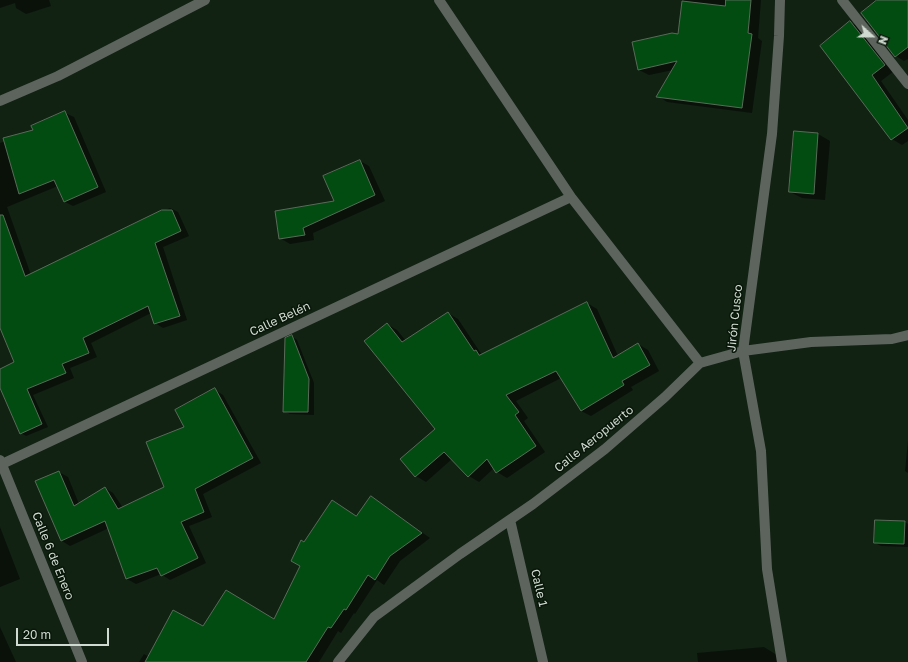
<!DOCTYPE html>
<html>
<head>
<meta charset="utf-8">
<style>
	body { margin:0 }
	#map { position:relative; width:908px; height:662px; overflow:hidden; background:#112112; font-family:"Golos Text",sans-serif }
	canvas { display:block }
	.north { position:absolute; left:852px; top:16px; width:40px; height:40px; -webkit-text-stroke:3px #081709; paint-order:stroke; rotate:111deg; font-size:11px; font-weight:700; line-height:16px; text-align:center; color:#d0dad0 }
	.north::after { content:''; display:block; margin:auto; width:14px; height:18px; background:#d0dad0; clip-path:polygon(50% 0,100% 100%,50% 72%,0 100%) }
	.scale { position:absolute; left:16px; top:628px; width:93px; height:18px; box-sizing:border-box; border:2px solid #d0dad0; border-top:0; padding-left:5px; font-size:12px; line-height:14px; white-space:nowrap; color:#d0dad0; -webkit-text-stroke:3px #081709; paint-order:stroke }
</style>
</head>
<body>
<div id="map">
<canvas width="908" height="662"></canvas>
<div class="north">N</div>
<div class="scale">20 m</div>
</div>
<script>
const g = document.querySelector('canvas').getContext('2d');
g.lineJoin = 'round';
function fillPath(path, color) {
  g.fillStyle = color;
  g.fill(path, 'evenodd');
}
function trace(path, color, width, dash) {
  g.strokeStyle = color;
  g.lineWidth = width;
  g.lineCap = dash ? 'butt' : 'round';
  g.setLineDash(dash || []);
  g.stroke(path);
}
function label(font, color, halo, rows, align = 'center') {
  g.font = font + ' "Golos Text",sans-serif';
  g.lineWidth = 3;
  g.setLineDash([]);
  g.textBaseline = 'middle';
  g.strokeStyle = halo;
  g.fillStyle = color;
  for (const [text, x, y, turn = 0] of rows) {
    g.save();
    g.translate(x, y);
    g.rotate((+turn || 0) * Math.PI / 180);
    g.textAlign = isNaN(turn) ? turn : align;
    if (halo) g.strokeText(text, 0, 0);
    g.fillText(text, 0, 0);
    g.restore();
  }
}
const shadow = new Path2D(`
	M0 0H49L51 6 26 14 16 8 15 3 0 8Z
	M684 0H761L758 38 762 41 752 113 667 102 658 96 673 70 649 75 639 70 679 35Z
	M879 0H908V59L904 61 896 56Z
	M851 23 861 28 894 71 881 81 908 120V141L902 145 892 139Z
	M65 113 74 117 106 192 73 206 65 202 58 186 7 207 31 275 170 208 178 212 189 236 163 247 187 320 163 328 155 323 151 313 91 343 97 357 70 368 74 378 33 395 48 427 26 436 21 433 0 383V371L15 362 0 325V143L34 131Z
	M795 132 818 134 830 141 825 200 802 198 790 192Z
	M360 161 369 166 385 201 313 233 314 240 290 244 280 238 336 202Z
	M587 303 597 309 618 356 638 344 648 350 659 371 631 387 633 390 591 416 581 411 561 378 516 401 528 418 524 421 545 452 507 478 497 472 494 468 479 482 469 476 452 459 426 482 416 476 436 429 387 324 397 330 406 341 448 313 458 319 482 355Z
	M291 336 297 340 314 383V415L290 414 284 411Z
	M215 390 223 395 261 463 203 494 212 517 189 526 206 563 170 580 161 574 136 584 127 579 109 528 70 546 62 541 59 472 68 477 79 504 105 488 113 493 123 508 165 488 185 428Z
	M908 441V473L905 471Z
	M371 497 430 538 400 561 384 585 377 580 355 614 354 613 341 633 338 631 319 662H139L144 654 149 657 203 628 275 621 301 566 305 543 357 517Z
	M905 522 908 524V547L881 546 875 543Z
	M0 527 20 579 0 587Z
	M0 627 16 662H0Z
	M764 647 780 657V662H698L697 653Z`);
const building = new Path2D(`
	M726 0H751L748 33 752 34 742 108 656 97 677 61 638 70 632 42 672 33 678 34 682 1 725 6Z
	M877 0H908V47L895 57 861 13Z
	M850 21 885 65 872 75 908 128 891 140 820 46Z
	M65 111 98 187 64 202 54 180 19 194 3 138 33 130 31 126Z
	M794 131 818 133 814 194 789 192Z
	M360 160 375 195 303 228 305 235 279 239 275 211 334 201 323 176Z
	M162 210H172L181 231 155 243 180 316 154 324 148 306 83 338 89 353 62 364 66 373 27 389 42 424 20 434 0 388V369L14 362 0 328V215H3L25 276Z
	M587 302 613 358 638 343 650 365 622 381 624 385 581 411 556 371 506 395 519 412 515 415 536 446 496 473 487 459 468 477 444 452 415 477 400 459 435 429 364 341 387 323 402 342 448 312 474 351 476 350 479 355Z
	M292 335 309 379 308 412H283L285 338Z
	M215 388 253 458 195 489 204 512 181 522 198 558 161 576 157 568 126 579 105 521 61 541 35 481 59 471 74 506 105 487 118 509 164 487 146 442 184 427 175 410Z
	M371 496 422 533 390 556 375 580 368 575 346 610 344 609 331 628 328 627 306 662H145L173 610 203 626 226 590 274 619 300 566 291 561 301 540 304 542 332 500 356 516Z
	M875 520 905 521 904 544 874 543Z`);
const minor = new Path2D(`
	M439 0 571 197 700 363
	M780 0 779 36 772 134 743 351 761 451 767 569 782 662
	M842 0 908 84
	M0 101 58 76 205 0
	M0 460 82 662
	M0 465 571 197
	M510 520 543 662
	M338 662 374 617 460 554 533 504 605 449 665 397 700 363 743 351 811 342 892 339 908 335`);
const streetNames = [
	["Jirón Cusco",735,318,-84],
	["Calle Belén",280,319,-25],
	["Calle Aeropuerto",594,439,-39],
	["Calle 6 de Enero",53,556,68],
	["Calle 1",539,588,77]
];
fillPath(shadow, '#0007');
fillPath(building, '#024c12');
trace(building, '#596b59', 1);
trace(minor, '#5d645d', 10);
label('12px', '#d0dad0', '#081709', streetNames);
</script>
</body>
</html>
